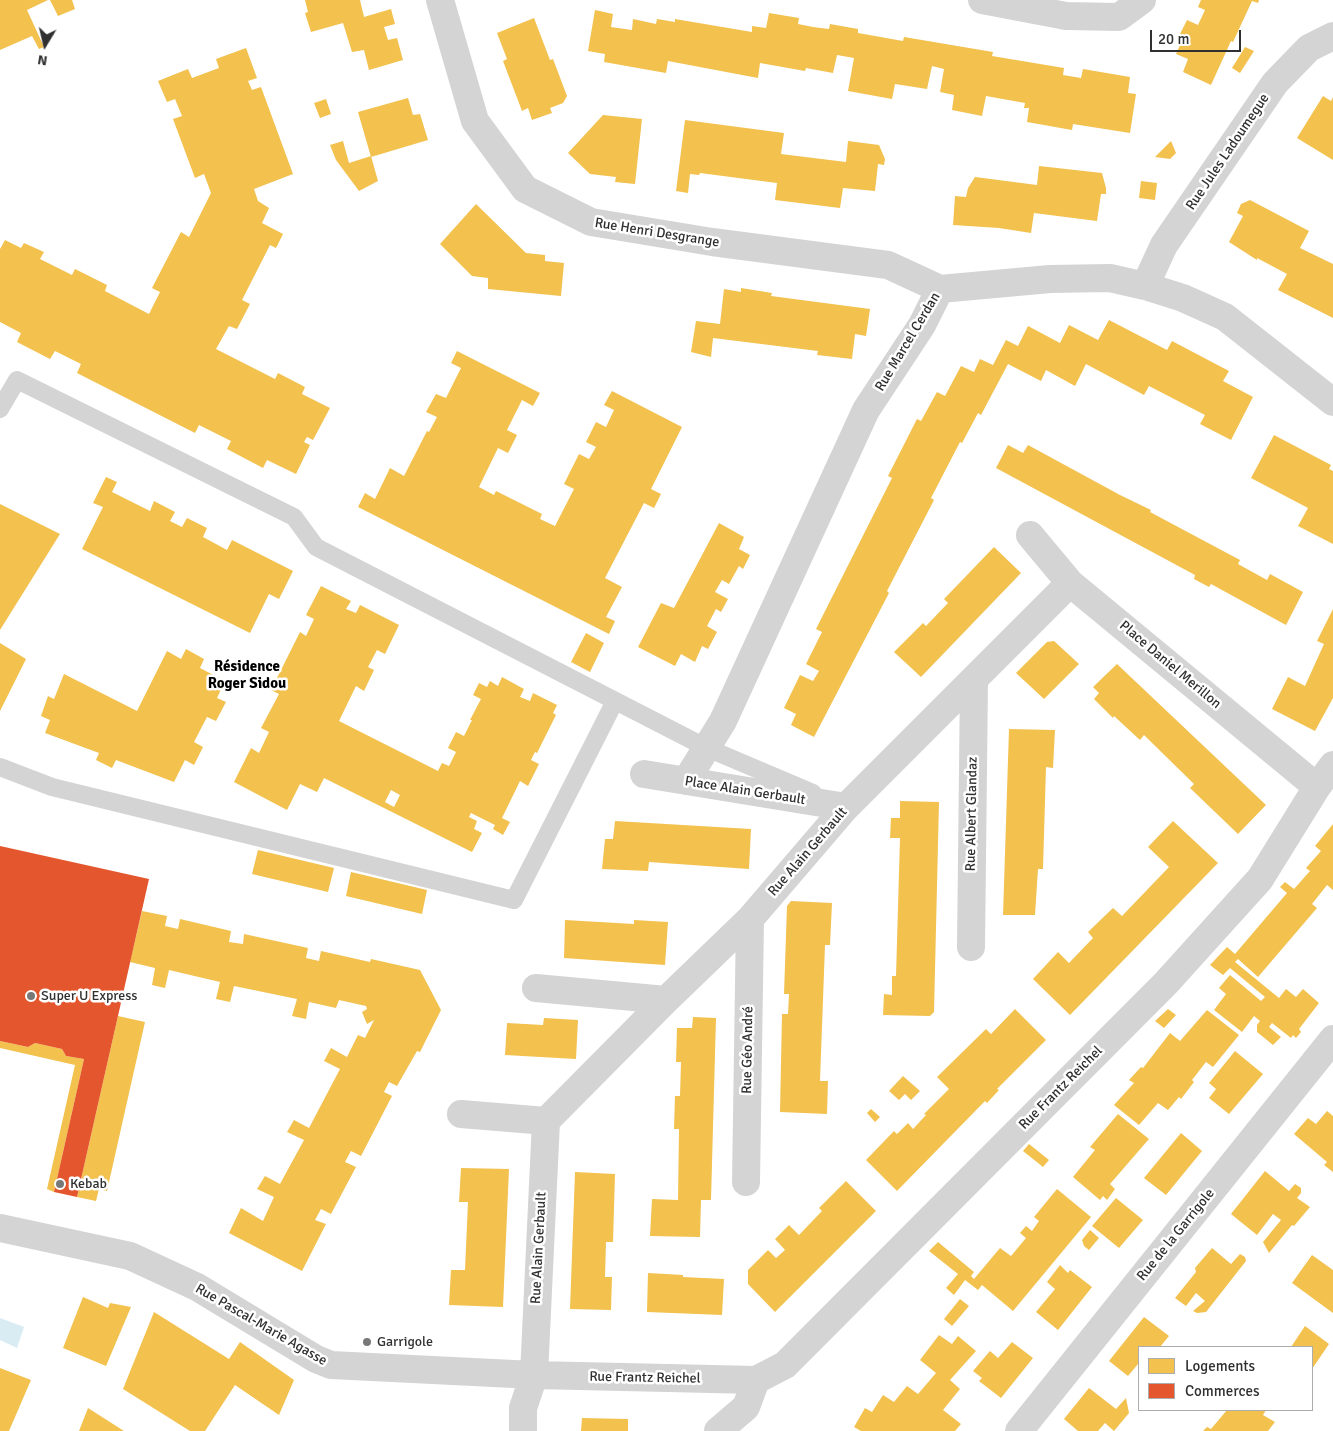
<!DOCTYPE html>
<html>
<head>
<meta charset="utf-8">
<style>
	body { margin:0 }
	#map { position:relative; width:1333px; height:1431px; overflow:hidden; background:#fff; font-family:Signika,sans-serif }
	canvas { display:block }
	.legend { position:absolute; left:1138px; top:1346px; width:175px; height:65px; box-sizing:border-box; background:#fff; border:1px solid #acacac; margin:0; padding:6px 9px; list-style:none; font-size:15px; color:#303030 }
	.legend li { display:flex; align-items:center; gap:10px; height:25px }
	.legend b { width:25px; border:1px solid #acacac }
	.north { position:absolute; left:20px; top:20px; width:50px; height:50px; -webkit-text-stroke:4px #fff; paint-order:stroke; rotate:189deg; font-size:14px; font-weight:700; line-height:20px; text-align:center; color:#303030 }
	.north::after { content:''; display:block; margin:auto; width:18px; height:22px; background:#303030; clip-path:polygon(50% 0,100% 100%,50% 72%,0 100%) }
	.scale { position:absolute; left:1150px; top:30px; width:91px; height:22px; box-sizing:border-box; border:2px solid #303030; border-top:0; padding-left:6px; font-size:15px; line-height:18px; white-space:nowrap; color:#303030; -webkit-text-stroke:4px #fff; paint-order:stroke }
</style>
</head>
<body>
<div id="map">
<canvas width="1333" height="1431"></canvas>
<ul class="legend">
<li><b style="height:14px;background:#f2c14e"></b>Logements</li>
<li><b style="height:14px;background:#e4572e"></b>Commerces</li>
</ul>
<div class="north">N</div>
<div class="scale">20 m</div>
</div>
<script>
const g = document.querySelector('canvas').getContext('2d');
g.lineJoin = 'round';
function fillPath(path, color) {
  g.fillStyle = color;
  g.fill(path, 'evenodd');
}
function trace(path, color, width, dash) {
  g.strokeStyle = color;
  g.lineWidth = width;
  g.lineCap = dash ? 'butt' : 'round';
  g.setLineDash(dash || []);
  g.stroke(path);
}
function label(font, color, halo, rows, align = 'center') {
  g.font = font + ' Signika,sans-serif';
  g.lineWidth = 5;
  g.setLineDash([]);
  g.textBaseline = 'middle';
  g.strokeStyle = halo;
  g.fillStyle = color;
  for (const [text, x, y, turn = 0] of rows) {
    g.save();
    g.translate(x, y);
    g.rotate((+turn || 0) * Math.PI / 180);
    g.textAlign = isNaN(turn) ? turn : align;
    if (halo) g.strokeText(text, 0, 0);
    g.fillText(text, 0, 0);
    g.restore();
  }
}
const water = new Path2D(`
	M0 1318 24 1327 17 1348 0 1340Z`);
const homes = new Path2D(`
	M0 0H48L27 10 44 47 39 49 32 36 0 50Z
	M50 0H72L75 9 58 16Z
	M305 0H360L364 17 391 9 395 24 384 27 388 40 397 38 403 60 369 70 364 50 352 52 343 23 311 32 305 13 308 12Z
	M1201 0H1259L1258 3 1252 1 1233 42 1231 41 1211 85 1183 72 1188 59 1176 54 1184 36 1180 34 1187 20 1198 25 1205 10 1198 7Z
	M595 10 613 14 611 27 632 30 633 19 656 24 657 19 675 22V19L752 32V26L766 28 769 13 799 18 798 24 813 27 829 29 830 24 858 29V33L903 41 904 37 993 52 992 56 1064 68 1063 75 1081 78 1083 69 1130 77 1128 93 1136 94 1130 133 1073 124 1072 130 1027 122 1029 108H1024L1025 103 986 96 982 116 952 110 954 95 940 92 944 69 932 66 927 89 895 84 892 99 848 91 854 58 837 55 833 73 806 68 805 71 760 63 758 78 668 61 666 73 604 62 605 54 588 51Z
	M534 18 550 60 553 59 567 96 563 103 550 108 552 113 532 120 528 108 522 111 503 61 507 59 497 33Z
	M1245 47 1254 51 1240 73 1232 68Z
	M246 48 257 78 248 81 252 90 261 87 293 174 254 189 258 201 269 208 262 223 283 234 276 248 270 245 242 300 250 304 237 329 229 326 216 349 275 379 278 373 305 387 302 394 330 408 313 440 307 437 304 442 310 445 296 474 267 460 263 468 227 449 231 441 199 425 195 433 77 373 81 364 55 351 50 359 17 342 21 333 0 322V249L5 240 21 248 24 243 44 252 40 259 72 275 75 269 107 285 105 291 149 314 160 292 152 288 181 232 189 237 211 193 204 174 195 178 173 119 182 116 175 99 167 102 158 81 188 69 192 78 219 68 216 59Z
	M1323 96 1331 101 1333 97V160L1297 138Z
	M408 98 413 115 420 114 428 140 371 157 358 112Z
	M326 99 331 114 320 118 314 103Z
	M603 115 642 119 635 184 615 182 616 177 590 174 568 153Z
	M685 120 784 133 781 154 846 162 848 141 879 145 885 159 884 165 878 164 875 191 843 188 840 208 775 200 777 183 700 173 699 175 690 174 688 193 676 191Z
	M343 141 349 163 371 156 378 181 359 191 336 160 330 145Z
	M1171 141 1176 153 1170 159 1155 157Z
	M1039 166 1102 173 1106 188V194H1101L1097 221 1034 213 1031 233 999 228 953 225 955 196 966 197 968 188 975 177 1037 185Z
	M1141 181 1157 183 1155 200 1139 198Z
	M1250 200 1309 231 1300 248 1333 264V318L1278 290 1287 274 1257 258V260L1229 242 1243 216 1237 213 1241 204Z
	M476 204 526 253 545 255V261L564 263 561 296 488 289V278L472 276 440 244Z
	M741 288 772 293 771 296 870 309 866 336 855 334 852 359 817 355 818 351 713 338 711 357 691 352 696 321 720 324 724 289 741 292Z
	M1109 320 1167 350 1172 341 1229 371 1223 381 1253 397 1231 440 1200 424 1205 415 1149 386 1144 395 1086 364 1075 386 1046 370 1041 381 1008 364 981 415 978 413 962 443 960 442 931 498 934 500 887 591 889 593 814 737 791 725 796 714 784 708 800 675 813 681 819 671 806 664 822 632 816 629 892 478 888 476 917 419 921 421 937 392 945 396 961 366 974 372 980 359 993 365 1006 340 1018 346 1028 326 1060 343 1069 325 1098 340Z
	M457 351 540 393 533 406 522 400 507 430 517 435 508 453 498 448 479 487 494 495 496 491 542 514 540 519 555 526 574 489 564 484 579 454 589 459 596 447 586 442 596 422 606 427 614 410 604 405 612 391 682 427 651 489 661 494 654 508 644 503 605 578 622 587 606 617 615 621 609 634 358 507 365 493 375 499 390 468 404 476 427 431 429 432 437 417 426 412 436 394 446 398 461 368 451 363Z
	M1274 435 1331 465 1329 469 1333 471V544L1298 526 1308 508 1251 478Z
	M1008 445 1023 453 1028 445 1120 495 1151 510 1150 512 1240 560 1238 564 1267 580 1270 574 1303 592 1286 625 1211 584 1209 587 1194 579 1195 575 996 468Z
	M106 477 117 482 112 492 150 511 154 501 175 512 170 521 182 527 187 518 207 528 203 537 227 550 232 540 293 571 279 599 269 594 250 633 82 549 103 507 93 503Z
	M0 504 60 534 0 630Z
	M719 523 744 537 739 549 750 555 743 569 739 566 729 584 722 580 715 592 728 599 721 612 716 609 707 626 717 632 708 649 702 646 695 662 681 654 675 666 638 647 661 603 674 608Z
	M994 547 1021 573 921 677 894 652 923 623 926 626 948 603 944 599Z
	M321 586 351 601 346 609 356 613 360 605 399 625 385 654 377 650 368 667 374 670 364 691 356 686 339 721 438 771 442 763 449 766 456 752 448 748 456 732 464 736 472 720H470L481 699 473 695 479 683 487 687 490 681 498 686 502 677 524 689 520 697 530 701 533 693 557 705 553 713 556 715 537 753 535 752 531 760 539 764 528 786 520 781 502 818 510 822 503 835 493 829 495 825 471 813 469 817 477 821 474 829 482 833 472 852 324 778 317 792 300 784 287 810 234 782 251 748 259 753 269 732 261 728 279 694 271 690 300 632 306 636 314 619 306 615ZM391 790 400 795 394 807 385 802Z
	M1333 609V698L1315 731 1272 709 1288 677 1305 686 1324 644 1317 641Z
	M586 633 604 643 590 672 571 662Z
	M1054 641 1079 664 1044 699 1016 673 1047 642Z
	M0 643 26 659 0 711Z
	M186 649 204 659 200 668 225 681 217 698 226 702 216 721 207 717 194 742 203 747 194 765 185 760 174 782 116 760 112 768 96 760 99 753 45 733 50 720 41 716 48 696 54 699 64 674 137 711 167 651 181 659Z
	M1117 664 1266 805 1238 834 1190 788 1194 784 1144 735 1140 740 1114 716 1113 718 1094 699 1099 693 1093 687Z
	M1009 729 1055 730 1053 768 1046 767 1043 869H1038L1035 915H1003Z
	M900 801 939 802 934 1012 930 1016 883 1015 884 994 892 995V976H896L900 838H890L891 818H900Z
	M615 821 751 829 749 869 649 862 648 871 602 869 605 839H613Z
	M1173 821 1218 863 1070 1015 1033 979 1058 952 1069 963 1093 938 1088 932 1113 908 1122 916 1169 867 1148 847Z
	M1333 824V890L1327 885 1312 904 1317 908 1258 977 1238 959 1235 962 1279 998 1286 989 1296 997 1303 989 1319 1003 1299 1029 1301 1032 1296 1038 1293 1035 1291 1038 1272 1023 1269 1027 1281 1037 1273 1045 1257 1032V1025L1260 1021 1254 1016 1242 1032 1214 1010 1226 994 1219 988 1230 975 1261 1001 1265 997 1230 968 1223 975 1210 965 1227 947 1235 954 1287 893 1280 887 1285 882 1294 889 1310 871 1306 868 1321 851 1315 846Z
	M258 850 334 868 328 892 252 874Z
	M351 872 427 890 422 914 346 896Z
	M791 901 832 903 830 945H825L820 1081H828L827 1114 780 1112 782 1014H788L789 994H784L787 906Z
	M142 911 167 916 165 926 178 929 180 919 231 931 229 942 243 944 244 934 308 948 306 958 319 961 321 951 370 962 371 959 420 970 441 1010 420 1052 417 1051 397 1086 389 1082 384 1092 392 1096 361 1156 351 1151 345 1162 356 1167 331 1214 321 1209 315 1220 326 1224 302 1271 229 1233 241 1208 263 1221 274 1197 257 1189 265 1176 280 1184 304 1140 287 1132 294 1120 309 1128 340 1069 324 1061 331 1048 347 1057 358 1035 365 1038 374 1020 367 1024 362 1012 367 1009 366 1006 339 1000 336 1008 309 1002 306 1019 292 1016 297 999 234 986 230 1002 216 999 220 982 169 970 165 988 152 985 155 968 130 962Z
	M565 920 634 924V920L668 922 665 965 564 958Z
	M1015 1009 1046 1040 997 1089 999 1090 987 1103 985 1101 897 1191 866 1160 894 1131 897 1134 908 1123 913 1129 926 1115 924 1114 949 1089 937 1077 986 1029 991 1034Z
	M1168 1009 1176 1015 1164 1028 1155 1021Z
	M1207 1010 1239 1035 1213 1067 1206 1062 1192 1080 1194 1082 1181 1099 1179 1097 1168 1110 1158 1103 1139 1125 1114 1105 1134 1083 1129 1080 1141 1067 1143 1068 1170 1033 1180 1041Z
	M118 1016 145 1022 107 1191 99 1189 96 1201 77 1197Z
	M693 1017 716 1018 711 1200H701L700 1237 650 1236 652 1199 678 1200 679 1129H674L675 1096H680L681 1062H676L677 1028H692Z
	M544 1018 578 1020 576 1059 505 1055 507 1023 543 1025Z
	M0 1041 28 1047 35 1043 62 1049 66 1056 84 1059 54 1192 47 1189 75 1065 0 1048Z
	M1235 1051 1263 1074 1229 1114 1209 1098 1216 1089 1209 1083Z
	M903 1076 920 1091 911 1100 905 1094 899 1100 889 1091Z
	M871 1109 880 1117 875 1122 867 1113Z
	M1327 1111 1333 1116V1172L1324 1165 1327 1162 1294 1134 1308 1118 1316 1124Z
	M1118 1114 1149 1139 1110 1184 1115 1189 1107 1200 1103 1196 1100 1200 1073 1177 1095 1150 1090 1147Z
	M1181 1133 1202 1151 1166 1195 1144 1178Z
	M1029 1144 1049 1160 1043 1167 1023 1151Z
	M461 1168 509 1169 503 1307 449 1305 451 1270H465L468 1202H459Z
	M1265 1171 1289 1191 1295 1184 1301 1188V1193L1297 1198 1310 1207 1294 1226 1292 1225 1269 1253 1263 1242 1281 1220 1273 1214 1257 1235 1231 1214Z
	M575 1172 615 1174 613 1242H606L605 1277H612L611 1310 570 1309Z
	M846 1181 876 1211 775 1312 748 1284V1270L768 1250 776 1258 785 1250 775 1239 789 1225 799 1235 822 1211 819 1208Z
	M1057 1189 1091 1217 1013 1311 982 1285 978 1290 965 1280 954 1295 946 1288 958 1274 929 1251 938 1242 974 1272 971 1276 974 1279 1000 1248 1011 1256 1026 1238 1020 1233 1026 1226 1032 1231 1039 1221 1034 1217Z
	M1116 1198 1143 1220 1119 1248 1092 1226Z
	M1090 1230 1099 1238 1089 1250 1084 1246 1082 1240Z
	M1212 1248 1231 1264 1240 1254 1245 1257 1246 1261 1206 1312 1197 1313 1193 1311 1205 1301 1196 1293 1186 1306 1175 1298 1196 1272 1195 1268Z
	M1312 1255 1333 1270V1313L1292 1283Z
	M1060 1265 1068 1273 1070 1270 1092 1287 1058 1330 1036 1312 1055 1289 1047 1282Z
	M648 1273 683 1275V1277L724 1279 722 1315 647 1312Z
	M83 1297 108 1308 110 1303 131 1307 106 1366 63 1348Z
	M960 1299 969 1306 952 1326 944 1319Z
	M154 1312 229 1359 240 1342 294 1380 279 1415 235 1385 205 1431H190L123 1389Z
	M1144 1317 1169 1336 1160 1347H1139V1365L1138 1364 1128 1376 1109 1361Z
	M1305 1326 1329 1344 1312 1369V1347H1291Z
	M939 1335 952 1344 958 1336 976 1351 950 1380 960 1389 943 1410 961 1424 955 1431H861L854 1427 865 1408 872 1412 883 1395 894 1402 907 1386 918 1394 936 1373 920 1360Z
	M1012 1342 1033 1358 1001 1398 979 1381 982 1378 973 1371 990 1351 998 1358Z
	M0 1368 31 1380 9 1431H0Z
	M1089 1388 1116 1409 1126 1398 1129 1413 1114 1431 1105 1423 1098 1431H1078L1064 1419Z
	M88 1408 124 1431H79Z
	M1227 1410H1266L1263 1415 1275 1422 1268 1431H1203L1207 1427 1211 1429Z
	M582 1418 628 1419V1431H581Z`);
const shops = new Path2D(`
	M0 846 149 879 77 1197 54 1192 84 1059 66 1056 62 1049 35 1043 28 1047 0 1041Z`);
const service = new Path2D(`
	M0 409 17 380 294 517 316 547 707 748 813 793
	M0 767 52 787 514 900 615 701`);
const pedestrian = new Path2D(`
	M718 1431 746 1407 756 1380`);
const minor = new Path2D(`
	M440 0 475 121 525 189 591 222 712 242 888 265 940 289
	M982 0 1066 16 1119 17 1142 0
	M1145 286 1164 245 1275 83 1309 48 1333 36
	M1030 535 1070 583 1317 787
	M644 774 846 807
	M686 781 723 721 866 410 922 325 940 289 1050 279 1110 278 1145 286 1183 298 1225 317 1333 402
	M971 947 974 680
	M536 988 666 1000
	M461 1114 546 1121
	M746 1182 750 919
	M0 1228 130 1256 197 1287 316 1359 331 1365 534 1375 756 1380 785 1365 1166 983 1260 879 1317 787 1333 765
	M523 1431V1408L534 1375 546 1121 666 1000 750 919 846 807 1070 583
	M1019 1431 1333 1039`);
const markers = [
	[31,996,5,"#787878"],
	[60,1184,5,"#787878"],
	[367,1342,5,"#787878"]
];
const streetNames = [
	["Rue Jules Ladoumegue",1228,152,-56],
	["Rue Henri Desgrange",657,233,9],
	["Rue Marcel Cerdan",908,342,-59],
	["Place Daniel Merillon",1170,665,40],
	["Place Alain Gerbault",745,791,9],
	["Rue Albert Glandaz",972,814,-89],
	["Rue Alain Gerbault",808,852,-49],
	["Rue Géo André",748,1050,-89],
	["Rue Frantz Reichel",1061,1088,-45],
	["Rue de la Garrigole",1176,1235,-51],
	["Rue Alain Gerbault",539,1248,-87],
	["Rue Pascal-Marie Agasse",261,1325,30],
	["Rue Frantz Reichel",645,1378,1]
];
const poiNames = [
	["Super U Express",41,996],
	["Kebab",70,1184],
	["Garrigole",377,1342]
];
const neighbourhoodNames = [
	["Résidence",247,667],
	["Roger Sidou",247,684]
];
fillPath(water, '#d9ebf3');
fillPath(homes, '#f2c14e');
fillPath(shops, '#e4572e');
trace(service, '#d4d4d4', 18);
trace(pedestrian, '#d4d4d4', 28);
trace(minor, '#d4d4d4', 28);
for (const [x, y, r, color] of markers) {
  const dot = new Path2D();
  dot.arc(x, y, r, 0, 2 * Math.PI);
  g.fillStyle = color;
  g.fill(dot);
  trace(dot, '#fff', 2);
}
label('14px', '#303030', '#fff', streetNames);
label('14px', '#303030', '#fff', poiNames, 'left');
label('bold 15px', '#000', '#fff', neighbourhoodNames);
</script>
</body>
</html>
